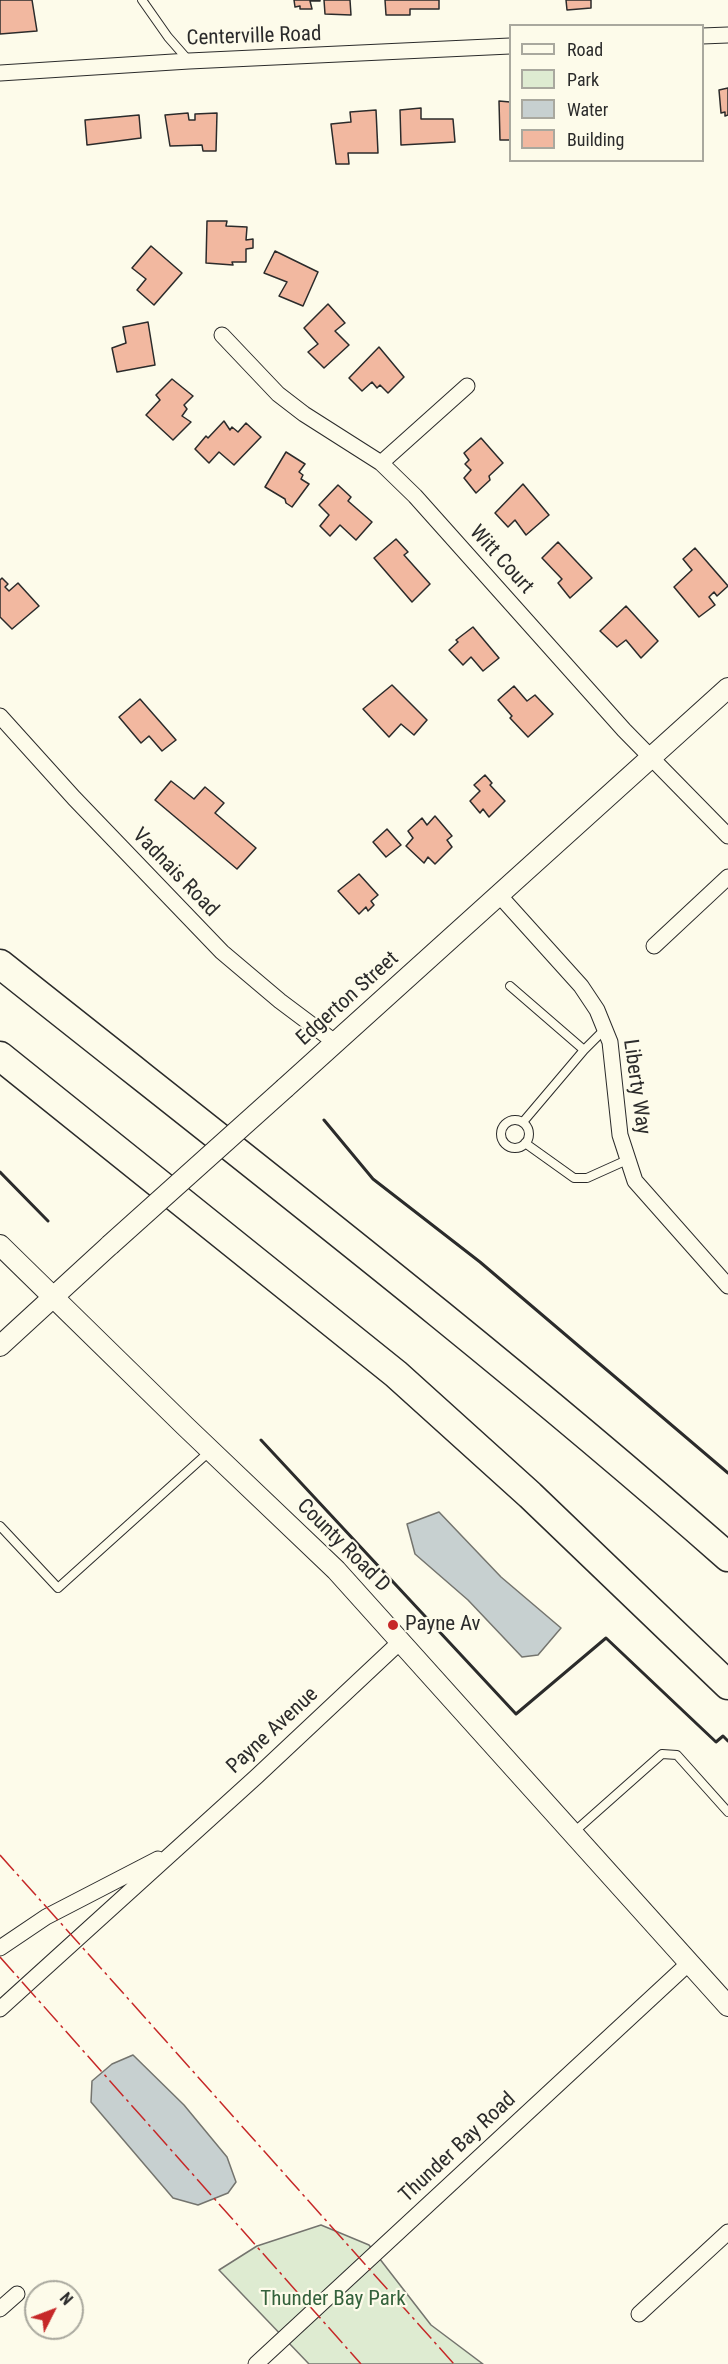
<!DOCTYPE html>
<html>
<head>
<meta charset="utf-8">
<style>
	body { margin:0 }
	#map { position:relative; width:728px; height:2364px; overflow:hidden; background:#fdfbea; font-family:"Roboto Condensed",sans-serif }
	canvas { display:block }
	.legend { position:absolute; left:509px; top:24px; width:195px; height:138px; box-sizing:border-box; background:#fdfbea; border:2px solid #a9a89e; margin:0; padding:8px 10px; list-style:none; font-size:18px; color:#2b2b2b }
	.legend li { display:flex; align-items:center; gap:12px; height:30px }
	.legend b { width:30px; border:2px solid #a9a89e }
	.north { position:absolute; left:24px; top:2280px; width:60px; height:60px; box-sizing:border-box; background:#fdfbea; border:2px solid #a9a89e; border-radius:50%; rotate:48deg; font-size:16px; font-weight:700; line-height:24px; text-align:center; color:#2b2b2b }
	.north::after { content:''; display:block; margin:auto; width:21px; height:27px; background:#c62828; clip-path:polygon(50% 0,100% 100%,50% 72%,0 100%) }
</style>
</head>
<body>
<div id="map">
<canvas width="728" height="2364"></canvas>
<ul class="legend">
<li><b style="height:8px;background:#fdfbea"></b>Road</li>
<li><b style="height:16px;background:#deebd1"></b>Park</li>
<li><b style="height:16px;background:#c7d0d0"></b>Water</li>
<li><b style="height:16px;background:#f2b8a0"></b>Building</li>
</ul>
<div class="north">N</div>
</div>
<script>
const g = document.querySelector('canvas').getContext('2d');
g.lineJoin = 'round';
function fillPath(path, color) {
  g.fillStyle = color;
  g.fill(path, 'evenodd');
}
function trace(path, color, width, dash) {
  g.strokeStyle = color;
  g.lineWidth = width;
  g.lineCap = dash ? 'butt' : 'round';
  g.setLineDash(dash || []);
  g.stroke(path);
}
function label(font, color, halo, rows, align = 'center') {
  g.font = font + ' "Roboto Condensed",sans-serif';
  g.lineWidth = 4.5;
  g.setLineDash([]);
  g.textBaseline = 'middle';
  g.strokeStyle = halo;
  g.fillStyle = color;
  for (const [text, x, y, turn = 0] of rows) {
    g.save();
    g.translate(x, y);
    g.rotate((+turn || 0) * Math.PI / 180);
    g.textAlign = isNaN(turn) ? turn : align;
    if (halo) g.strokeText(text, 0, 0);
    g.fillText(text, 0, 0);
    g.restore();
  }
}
const green = new Path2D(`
	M321 2225 369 2245 431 2325 483 2364H309L219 2270 257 2246Z`);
const water = new Path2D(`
	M439 1512 501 1577 561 1628 538 1655 522 1657 468 1600 415 1554 407 1524Z
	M133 2055 184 2105 227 2157 236 2182 228 2193 198 2205 173 2198 91 2102 92 2081 112 2064Z`);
const building = new Path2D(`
	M0 0H32L37 31 0 34Z
	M294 0H320V1H310L312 9H300V6L295 7Z
	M324 0H350L351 15 325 14Z
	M385 0H439V9H410V15H386Z
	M566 0H591V8L567 10Z
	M728 88V115L725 116V112L721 113 719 90Z
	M499 101 510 102V140H500Z
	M421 108V119H453L455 142 401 145 400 110Z
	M376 110 378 153H348L349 164H336L331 124 351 122 350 112Z
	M188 113 189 120H195V114L217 113 216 151H203L202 145 170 146 165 115Z
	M139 115 141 138 87 145 85 120Z
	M207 221H227L226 226 247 227 246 240 253 239V248L246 249V262H232L233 265 206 263Z
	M151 246 182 273 154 305 137 290 146 279 132 268Z
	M275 251 318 272 303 306 279 296 287 282 264 273Z
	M328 304 345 323 335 331 349 345 324 368 308 352 318 344 304 328Z
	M148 322 155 365 117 372 112 348 126 343 123 327Z
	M379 347 404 377 388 393 380 385 377 388 372 382 362 391 349 378Z
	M172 379 193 396 184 405 187 409 182 416 191 422 173 440 146 415 160 400 156 395Z
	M224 421 230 430 232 427 238 432 246 423 261 437 234 465 219 452 209 463 195 449 206 436 208 438Z
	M481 438 503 463 489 476 490 480 476 493 464 478 471 470 465 464 469 460 464 453Z
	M286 452 305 464 299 472 303 475 301 479 309 484 292 507 286 503 285 499 265 487Z
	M523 484 549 515 526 535 515 520 508 527 495 513Z
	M338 485 351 497 348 501 372 522 356 540 340 525 330 536 320 526 329 515 319 505Z
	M396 539 408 552 404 555 430 584 412 602 374 558Z
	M558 542 592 578 570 598 558 583 562 579 542 558Z
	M695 548 728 586 717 596 714 592 709 597 715 605 699 617 674 587 692 570 683 559Z
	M2 578 8 584 5 587 9 591 18 583 39 606 12 629 0 617V580Z
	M626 606 658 641 641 658 626 640 617 647 600 631Z
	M473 627 499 658 483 671 471 657 463 665 449 650 458 642 456 640Z
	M392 685 427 720 414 735 401 724 389 737 363 709Z
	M514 686 527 701 535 695 553 714 528 737 510 718 512 716 498 700Z
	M140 699 176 740 162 751 149 736 141 743 119 717Z
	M485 775 492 783 490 785 505 801 489 817 483 809 480 813 470 801 480 791 474 785Z
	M171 781 194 799 205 787 224 803 215 813 256 848 237 869 155 800Z
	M435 816 452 836 447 840 452 847 435 864 428 857 424 863 406 846 413 838 408 831 422 818 427 825Z
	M387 829 401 845 386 857 373 842Z
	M359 874 378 895 371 901 374 905 368 911 366 907 359 914 338 891Z`);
const service = new Path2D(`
	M142 0 168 37 189 61
	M510 986 584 1050 605 1029
	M501 1134a14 14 0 1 1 28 0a14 14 0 1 1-28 0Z
	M523 1122 584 1050
	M525 1143 574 1178H587L627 1160
	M0 1526 58 1588 209 1452
	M574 1832 662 1754 677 1755 728 1812`);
const minor = new Path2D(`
	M702 36 728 35
	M0 73 189 61 510 46
	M222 335 278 394 304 414 381 463 415 496 624 730 728 836
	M381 463 467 386
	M0 716 74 798 222 952 280 1001 336 1043
	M499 895 581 986 597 1010 610 1042 620 1135 635 1181 728 1286
	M654 946 728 877
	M0 1948 46 1917 158 1859
	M0 2009 256 1777 401 1641
	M0 2309 17 2294
	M639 2314 728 2232
	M256 2364 689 1963`);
const tertiary = new Path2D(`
	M285 1088 728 688
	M0 1245 185 1426 336 1570 728 2006
	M0 1346 110 1245`);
const motorway = new Path2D(`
	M0 964C245 1159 493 1350 728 1557
	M0 1056 396 1374 530 1495 728 1685`);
const tertiaryBridge = new Path2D(`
	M110 1245 285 1088`);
const wall = new Path2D(`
	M324 1120 373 1179 480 1262 728 1473
	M0 1172 48 1221
	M261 1440 516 1714 606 1638 716 1742 723 1736 728 1741`);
const power = new Path2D(`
	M0 1855 454 2364
	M0 1957 361 2364`);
const markers = [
	[393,1625,6,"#c62828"]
];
const streetNames = [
	["Centerville Road",254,37,-2],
	["Witt Court",501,560,48],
	["Vadnais Road",175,873,46],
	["Edgerton Street",348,999,-42],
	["Liberty Way",636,1087,82],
	["County Road D",343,1546,45],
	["Payne Avenue",273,1731,-43],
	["Thunder Bay Road",458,2148,-43]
];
const poiNames = [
	["Payne Av",405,1625]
];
const parkNames = [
	["Thunder Bay Park",333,2300]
];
fillPath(green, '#deebd1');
trace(green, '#74746e', 1.5);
fillPath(water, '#c7d0d0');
trace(water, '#74746e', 1.5);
fillPath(building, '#f2b8a0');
trace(building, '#2b2b2b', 1.5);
trace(service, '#2b2b2b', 10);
trace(minor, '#2b2b2b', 17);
trace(tertiary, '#2b2b2b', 22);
trace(motorway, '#2b2b2b', 31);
trace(service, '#fdfbea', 8);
trace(minor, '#fdfbea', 15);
trace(tertiary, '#fdfbea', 20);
trace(motorway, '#fdfbea', 28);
trace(tertiaryBridge, '#2b2b2b', 22, []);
trace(tertiaryBridge, '#fdfbea', 20);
trace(wall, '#2b2b2b', 3);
trace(power, '#c62828', 1.5, [21, 4.5, 3, 4.5]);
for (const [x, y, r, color] of markers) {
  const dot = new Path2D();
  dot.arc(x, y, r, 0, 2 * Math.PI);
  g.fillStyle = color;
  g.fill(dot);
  trace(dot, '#fdfbea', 2);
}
label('21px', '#2b2b2b', '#fdfbea', streetNames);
label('21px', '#2b2b2b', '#fdfbea', poiNames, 'left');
label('21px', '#34623c', '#fdfbea', parkNames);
</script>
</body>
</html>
